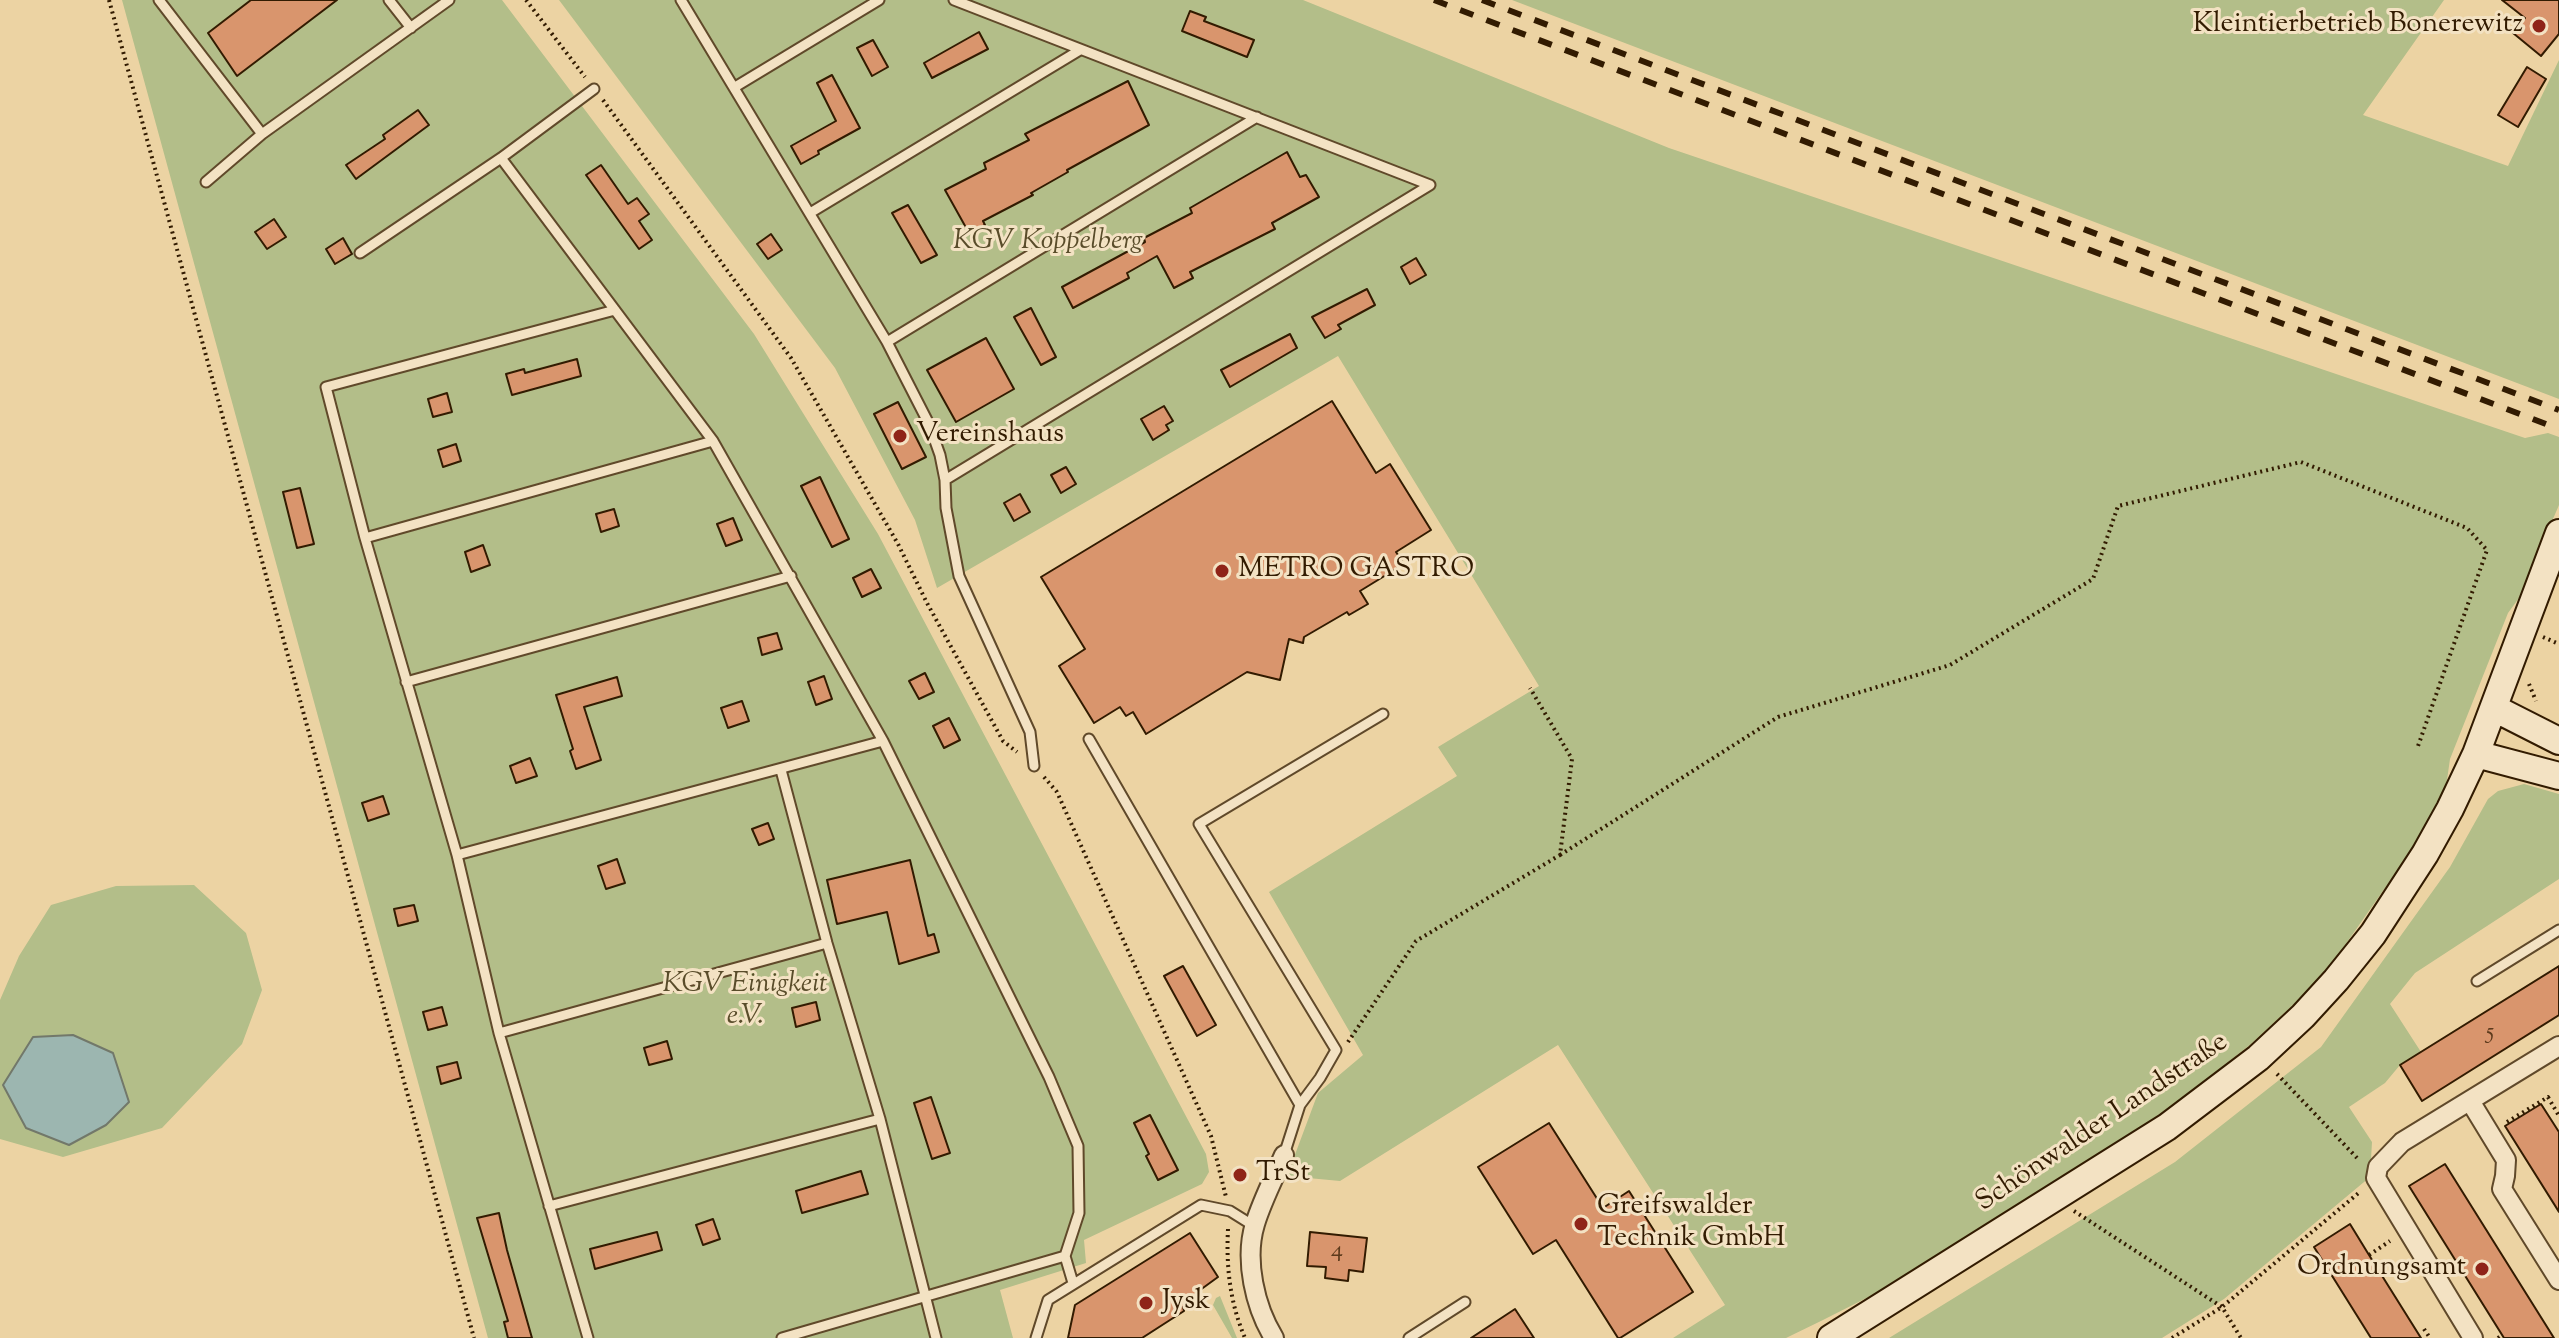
<!DOCTYPE html>
<html>
<head>
<meta charset="utf-8">
<style>
	body { margin:0 }
	canvas { display:block; background:#ecd3a3 }
</style>
</head>
<body>
<canvas width="2559" height="1338"></canvas>
<script>
const g = document.querySelector('canvas').getContext('2d');
g.lineJoin = 'round';
function fillPath(path, color) {
  g.fillStyle = color;
  g.fill(path, 'evenodd');
}
function trace(path, color, width, dash) {
  g.strokeStyle = color;
  g.lineWidth = width;
  g.lineCap = dash ? 'butt' : 'round';
  g.setLineDash(dash || []);
  g.stroke(path);
}
function label(font, color, halo, rows, align = 'center') {
  g.font = font + ' "Sorts Mill Goudy",serif';
  g.lineWidth = 6;
  g.setLineDash([]);
  g.textBaseline = 'middle';
  g.strokeStyle = halo;
  g.fillStyle = color;
  for (const [text, x, y, turn = 0] of rows) {
    g.save();
    g.translate(x, y);
    g.rotate((+turn || 0) * Math.PI / 180);
    g.textAlign = isNaN(turn) ? turn : align;
    if (halo) g.strokeText(text, 0, 0);
    g.fillText(text, 0, 0);
    g.restore();
  }
}
const green = new Path2D(`
	M122 0H502L754 334 878 534 1206 1154 1209 1172 1202 1184 1084 1240 1086 1263 1000 1290 1013 1338H488Z
	M559 0H1303L1669 148 2525 438 2548 433 2559 437V505L2519 598 2508 613 2450 759 2446 787 2420 838 2322 978 2251 1044 2167 1111 1898 1282 1823 1320 1786 1338H1673L1725 1305 1558 1045 1340 1181 1287 1176 1318 1093 1363 1055 1269 892 1457 776 1438 747 1539 686 1338 356 937 588 915 520 835 368Z
	M1512 0H2444L2363 115 2508 166 2559 60V399Z
	M2524 784 2559 794V879L2415 973 2390 1004 2421 1052 2400 1065 2385 1083 2349 1107 2372 1142 2370 1177 2224 1299 2162 1338H1889L2175 1162 2321 1047 2450 867 2488 799 2498 791Z
	M194 885 246 933 262 990 242 1044 162 1128 63 1157 0 1139V1000L19 956 51 905 116 886Z
	M1220 1296 1237 1338H1232L1213 1305 1216 1298Z`);
const water = new Path2D(`
	M73 1035 113 1053 129 1102 106 1125 69 1145 26 1128 3 1085 33 1037Z`);
const building = new Path2D(`
	M251 0H337L237 76 208 33Z
	M2502 0H2559V34L2541 56 2513 33 2525 18Z
	M1190 11 1206 17 1204 21 1254 40 1247 57 1182 31Z
	M979 32 988 49 932 78 924 63Z
	M873 40 888 67 872 76 857 48Z
	M2527 67 2546 79 2518 127 2498 115Z
	M832 75 860 128 818 151 819 154 801 164 791 146 836 121 817 83Z
	M1128 81 1149 125 1067 170 1068 172 1031 193 1033 195 983 221 985 225 969 233 945 190 986 169 984 163 1029 140 1025 134Z
	M418 110 429 125 356 179 346 165 385 139 383 135Z
	M1287 152 1300 177 1306 175 1319 197 1272 223 1275 229 1190 272 1193 278 1174 288 1157 256 1127 273 1129 278 1073 308 1062 287 1145 242 1144 238 1192 213 1190 208Z
	M601 165 628 204 637 198 649 214 639 221 652 240 639 249 586 175Z
	M908 205 937 255 921 263 892 213Z
	M274 219 286 237 267 249 255 232Z
	M771 234 782 250 768 259 757 244Z
	M343 238 352 254 335 264 326 249Z
	M1416 258 1426 275 1410 284 1401 267Z
	M1367 289 1375 305 1338 325 1341 329 1325 338 1312 317Z
	M1031 308 1056 357 1041 365 1014 317Z
	M1290 334 1297 348 1230 387 1221 370Z
	M986 338 1014 389 956 422 927 370Z
	M577 359 581 376 512 395 506 374 524 369 525 373Z
	M447 393 452 412 433 417 428 399Z
	M1332 401 1376 473 1390 464 1431 530 1396 552 1404 564 1360 591 1368 604 1349 615 1347 612 1304 637 1303 643 1289 639 1280 680 1247 672 1146 734 1133 712 1126 716 1120 707 1094 723 1059 666 1085 649 1041 577Z
	M898 402 926 457 902 469 874 414Z
	M1164 406 1173 421 1166 425 1169 430 1153 440 1141 419Z
	M456 444 461 461 443 467 438 450Z
	M1066 467 1076 484 1061 493 1051 475Z
	M820 477 849 539 832 547 801 486Z
	M300 488 314 544 297 548 283 492Z
	M1020 494 1030 512 1014 521 1004 503Z
	M614 509 619 526 601 532 596 514Z
	M733 518 742 540 726 546 717 524Z
	M483 545 490 565 471 572 465 552Z
	M871 569 881 588 862 597 853 578Z
	M777 633 782 649 762 655 758 638Z
	M925 673 934 692 919 699 909 681Z
	M824 676 832 699 816 705 808 682Z
	M617 677 622 696 584 707 601 760 576 769 570 751 573 749 556 695Z
	M742 701 749 721 728 728 721 708Z
	M949 718 960 740 944 748 933 726Z
	M530 758 537 776 516 783 510 766Z
	M383 796 389 814 368 821 362 803Z
	M768 823 774 839 759 845 752 829Z
	M617 859 625 883 606 889 598 866Z
	M910 860 928 936 934 934 939 952 899 964 887 912 837 924 827 880Z
	M414 905 418 921 398 926 394 909Z
	M1183 966 1216 1025 1197 1036 1164 976Z
	M2559 966V1015L2422 1101 2400 1065Z
	M816 1002 820 1020 796 1027 792 1008Z
	M442 1007 447 1025 428 1030 423 1012Z
	M667 1041 672 1059 649 1065 644 1048Z
	M457 1062 461 1078 441 1084 437 1067Z
	M931 1097 950 1153 932 1159 914 1103Z
	M2541 1104 2559 1132V1212L2505 1126Z
	M1150 1115 1178 1170 1158 1180 1146 1156 1149 1154 1134 1123Z
	M1549 1123 1603 1208 1629 1191 1693 1292 1620 1338H1618L1556 1240 1533 1254 1478 1167Z
	M2445 1164 2554 1338H2504L2409 1186Z
	M861 1171 868 1194 802 1213 796 1191Z
	M499 1213 507 1250 532 1338H508L504 1322 508 1321 477 1218Z
	M713 1219 720 1239 703 1245 696 1225Z
	M2350 1224 2369 1255 2421 1338H2371L2314 1247Z
	M657 1232 662 1250 595 1269 590 1249Z
	M1310 1232 1367 1238 1363 1272 1349 1270 1348 1281 1325 1278 1326 1267 1307 1266Z
	M1190 1233 1218 1277 1196 1293 1198 1296 1183 1307 1184 1311 1142 1338H1068L1075 1305Z
	M1515 1309 1534 1338H1471Z`);
const path = new Path2D(`
	M109 0 474 1338
	M526 0 585 77
	M603 100 791 358 898 544 927 603 1003 741 1017 752
	M2543 637 2559 644
	M2529 684 2536 701
	M1044 777 1057 792 1211 1136 1226 1197
	M1560 855 1778 717 1950 665 2093 579 2118 506 2301 462 2467 528 2487 550 2417 749
	M1348 1042 1416 941 1560 855 1572 759 1530 688
	M2277 1074 2359 1160
	M2507 1122 2548 1097 2559 1116
	M2074 1211 2222 1307 2241 1338
	M1228 1229C1226 1267 1230 1303 1245 1338
	M2369 1255 2390 1241
	M2424 1329 2430 1338
	M2172 1338 2222 1307 2361 1191
	M2498 1338 2502 1335`);
const service = new Path2D(`
	M159 0 262 134
	M389 0 411 28
	M681 0 887 342 929 424 940 455 945 480 946 508 959 576 1030 732 1034 766
	M735 87 879 0
	M501 158 713 441 883 741 1049 1077 1078 1146 1079 1213 1065 1256 1073 1283
	M206 182 262 134 449 0
	M810 213 1080 50
	M360 253 501 158 594 89
	M887 342 1257 117
	M945 480 1430 185 954 0
	M365 538 713 441
	M406 682 791 576
	M1089 739 1300 1105
	M781 770 827 943 880 1119 936 1338
	M457 855 883 741
	M2477 981 2559 930
	M499 1033 827 943
	M1284 1155 1300 1105 1320 1078 1336 1050 1199 824 1383 714
	M549 1206 880 1119
	M588 1338 499 1033 457 855 365 538 326 387 615 310
	M782 1338 1065 1256
	M1036 1338 1048 1300 1201 1205 1230 1211 1254 1226
	M1409 1338 1465 1302`);
const minor = new Path2D(`
	M2470 1101 2506 1160 2505 1176 2502 1189 2559 1280
	M1274 1338C1255 1307 1244 1260 1255 1224 1262 1201 1274 1178 1284 1155
	M2473 1338 2376 1178 2378 1167 2402 1142 2559 1046`);
const secondary = new Path2D(`
	M2494 708 2559 741
	M2476 754 2559 776
	M1831 1338 2167 1127 2258 1058 2303 1016 2336 980 2373 934 2425 854 2450 809 2476 754 2559 533`);
const rail = new Path2D(`
	M1434 0 2559 429
	M1482 0 2559 410`);
const markers = [
	[2539,26,8,"#8f2418"],
	[900,436,8,"#8f2418"],
	[1222,571,8,"#8f2418"],
	[1240,1175,8,"#8f2418"],
	[1581,1224,8,"#8f2418"],
	[2482,1269,8,"#8f2418"],
	[1146,1303,8,"#8f2418"]
];
const numberNames = [
	["5",2490,1034],
	["4",1337,1252]
];
const poiNames = [
	["Kleintierbetrieb Bonerewitz",2523,26,"right"],
	["Vereinshaus",916,436],
	["METRO GASTRO",1238,571],
	["TrSt",1256,1175],
	["Greifswalder",1597,1208],
	["Technik GmbH",1597,1240],
	["Ordnungsamt",2466,1269,"right"],
	["Jysk",1162,1303]
];
const parkNames = [
	["KGV Koppelberg",1048,243],
	["KGV Einigkeit",745,986],
	["e.V.",745,1018]
];
const streetNames = [
	["Schönwalder Landstraße",2103,1124,-34]
];
fillPath(green, '#b3be89');
fillPath(water, '#9cb6b0');
trace(water, '#72786a', 2);
fillPath(building, '#d9956d');
trace(building, '#321b01', 2);
trace(service, '#60492a', 13);
trace(minor, '#60492a', 22);
trace(secondary, '#321b01', 30);
trace(path, '#321b01', 4, [2, 4]);
trace(service, '#f3e2c3', 9);
trace(minor, '#f3e2c3', 18);
trace(secondary, '#f3e2c3', 26);
trace(rail, '#321b01', 6, [14, 14]);
for (const [x, y, r, color] of markers) {
  const dot = new Path2D();
  dot.arc(x, y, r, 0, 2 * Math.PI);
  g.fillStyle = color;
  g.fill(dot);
  trace(dot, '#f3e2c3', 3);
}
label('24px', '#5c3a1c', null, numberNames);
label('28px', '#321b01', '#f3e2c3', poiNames, 'left');
label('italic 28px', '#594c2a', '#f3e2c3', parkNames);
label('28px', '#321b01', '#f3e2c3', streetNames);
</script>
</body>
</html>
